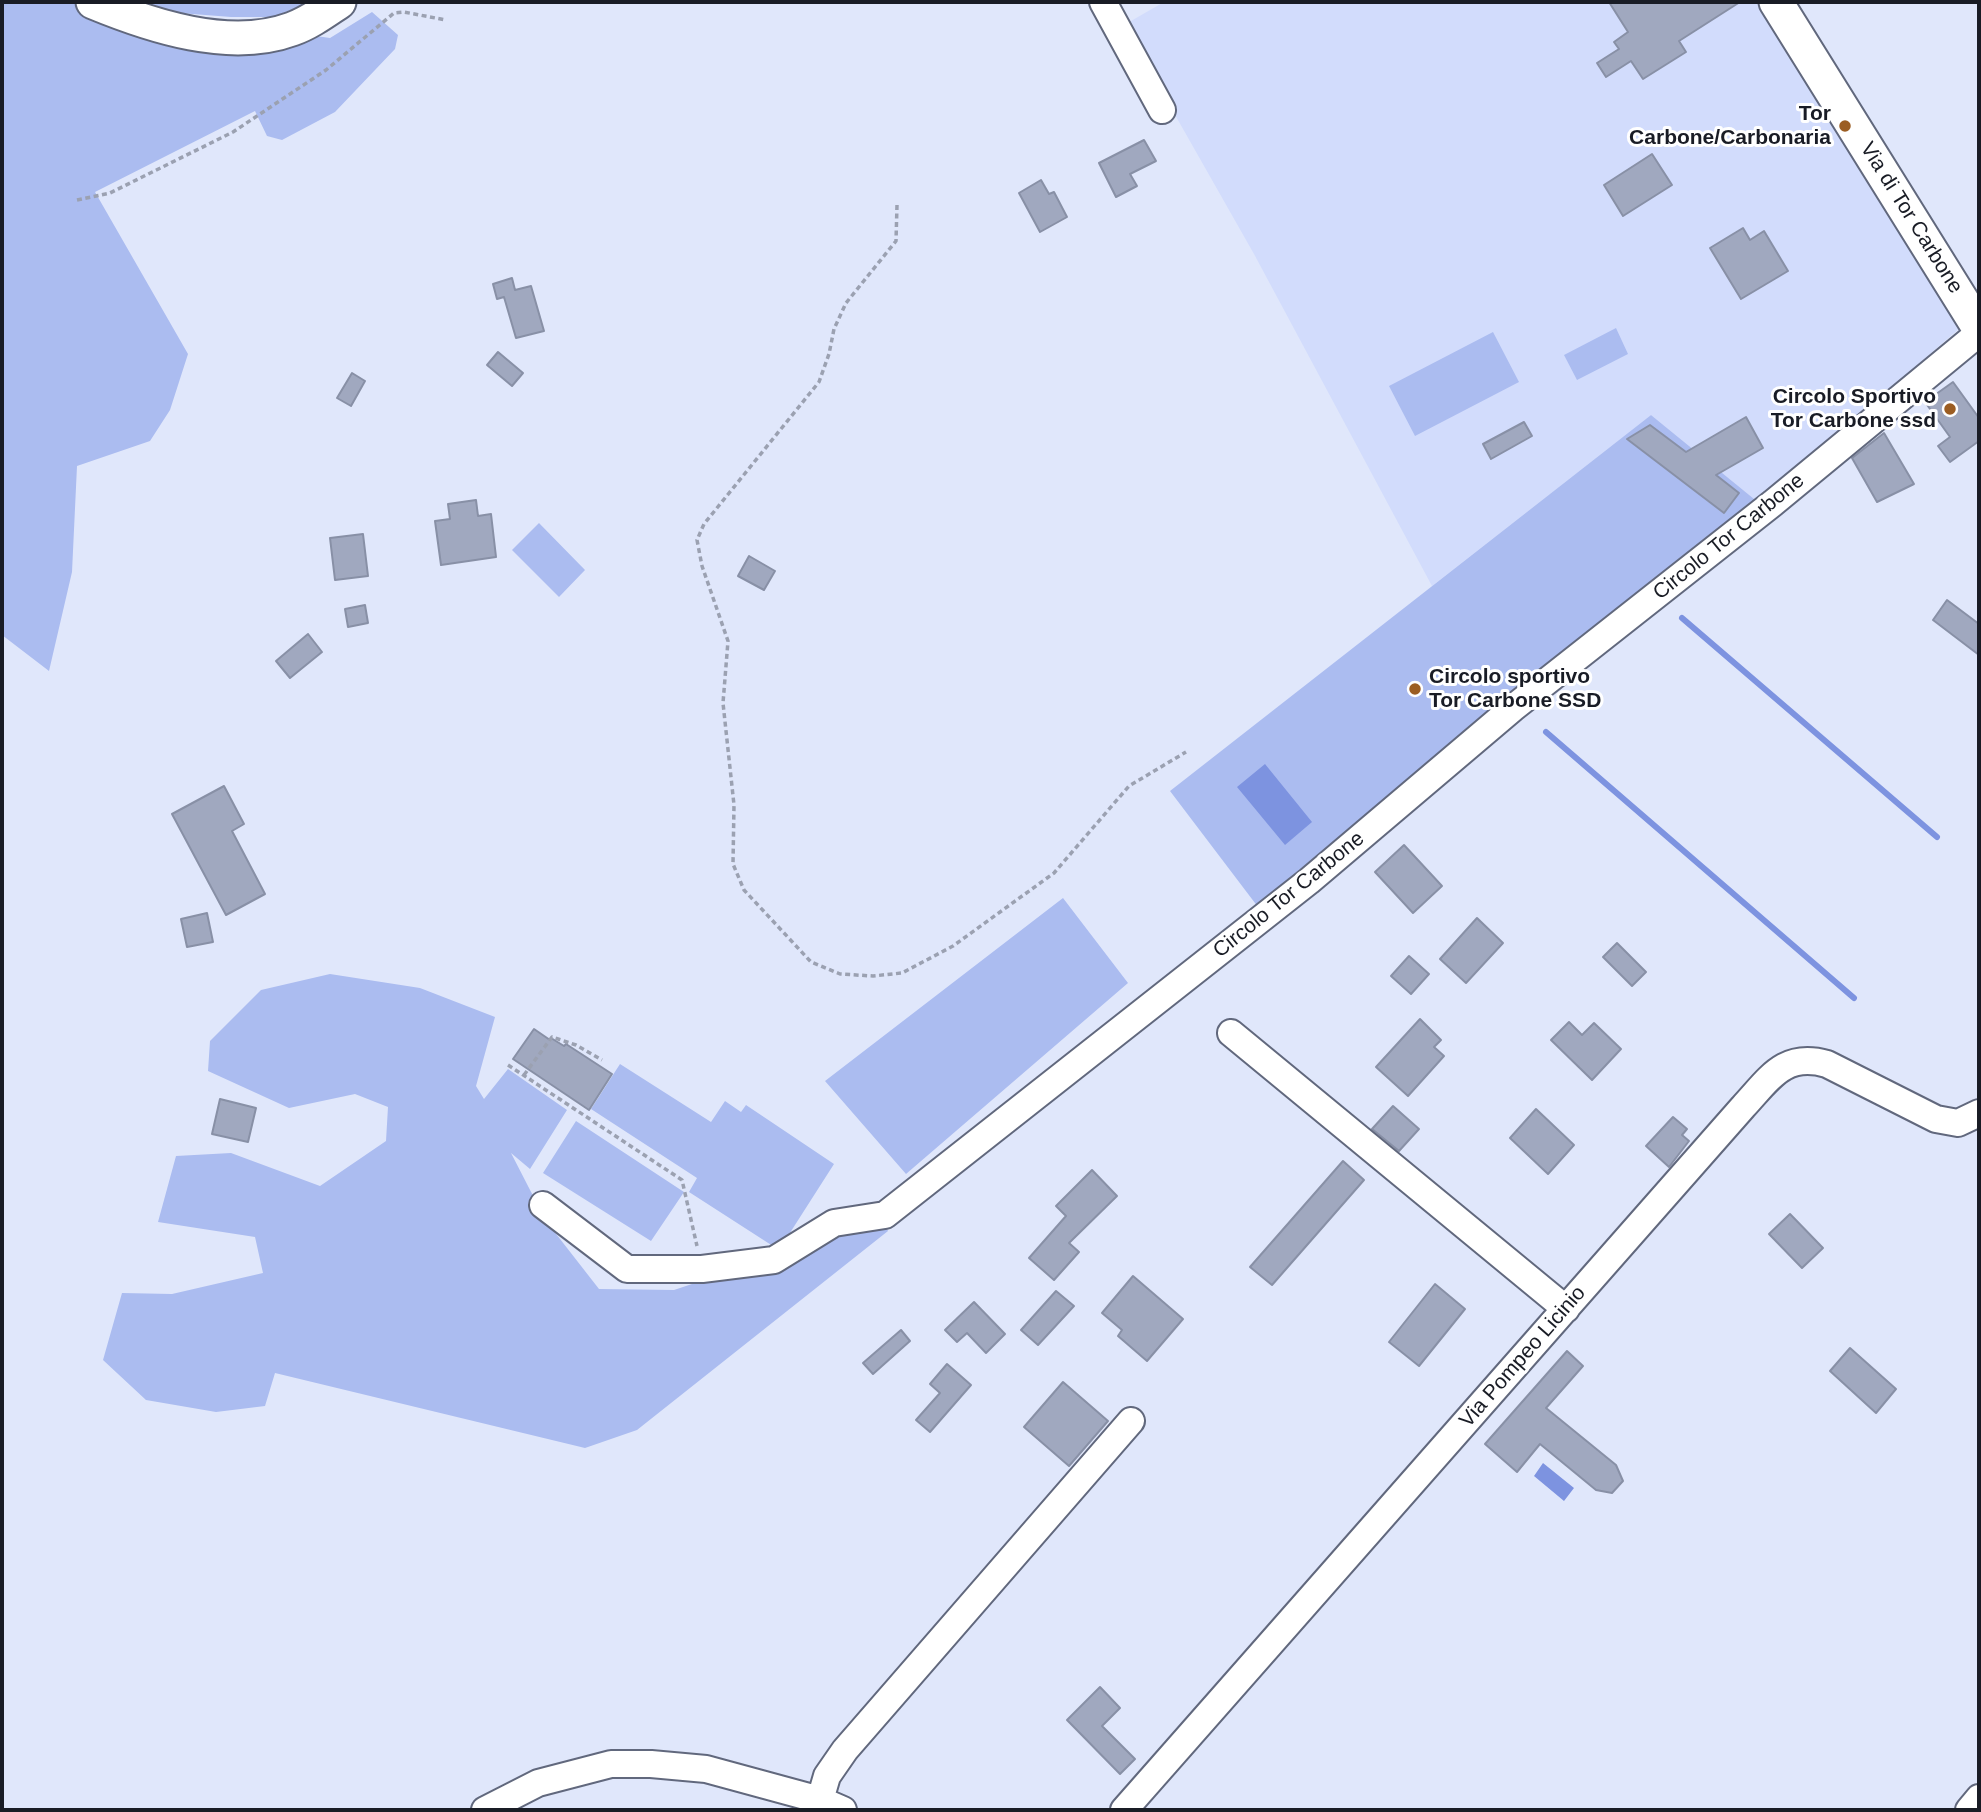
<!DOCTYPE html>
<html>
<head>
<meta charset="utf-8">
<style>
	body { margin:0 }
	#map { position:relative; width:1981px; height:1812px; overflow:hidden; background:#e0e7fb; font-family:Helvetica,sans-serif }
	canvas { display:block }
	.frame { position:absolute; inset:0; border:4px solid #191c25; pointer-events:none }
</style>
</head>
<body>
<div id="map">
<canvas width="1981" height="1812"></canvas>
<div class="frame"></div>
</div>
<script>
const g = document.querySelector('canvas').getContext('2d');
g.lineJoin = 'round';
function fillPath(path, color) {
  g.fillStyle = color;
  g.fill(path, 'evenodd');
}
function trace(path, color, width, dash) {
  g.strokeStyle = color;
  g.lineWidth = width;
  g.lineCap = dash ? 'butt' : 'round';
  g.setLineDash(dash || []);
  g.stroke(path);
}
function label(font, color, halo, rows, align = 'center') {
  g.font = font + ' Helvetica,sans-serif';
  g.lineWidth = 6;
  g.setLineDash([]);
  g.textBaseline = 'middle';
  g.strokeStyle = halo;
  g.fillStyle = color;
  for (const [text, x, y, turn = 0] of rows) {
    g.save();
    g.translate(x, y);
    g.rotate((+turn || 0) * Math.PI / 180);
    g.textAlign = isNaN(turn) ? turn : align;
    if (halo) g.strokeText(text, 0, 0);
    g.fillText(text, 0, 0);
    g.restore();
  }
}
const built = new Path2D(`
	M1164 2H1756L1961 327 1759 503 1651 415 1432 586 1254 254 1124 25Z`);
const green = new Path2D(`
	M2 2H78L330 38 372 12 398 35 395 49 335 112 282 140 267 136 255 111 95 192 188 354 170 410 150 441 77 466 72 572 49 671 2 635Z
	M145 2H311L273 17H231L167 12Z
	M1616 328 1628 354 1577 380 1564 355Z
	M1493 332 1519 382 1415 436 1389 386Z
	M1651 415 1759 503 1258 907 1170 791Z
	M539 523 585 570 559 597 512 550Z
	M1063 898 1128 983 906 1174 825 1081Z
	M330 974 420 988 495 1017 476 1086 484 1099 508 1069 567 1110 530 1169 511 1153 546 1221 599 1289 674 1290 773 1257 878 1211 888 1231 637 1430 585 1448 275 1373 265 1406 216 1412 146 1400 103 1360 122 1293 172 1294 263 1273 255 1237 158 1222 176 1156 231 1153 320 1186 386 1141 388 1107 355 1094 289 1108 208 1071 210 1041 261 990Z
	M620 1064 711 1122 725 1101 741 1112 746 1105 834 1164 779 1250 689 1192 697 1178 591 1109Z
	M576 1121 684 1192 651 1241 543 1173Z`);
const water = new Path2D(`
	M1265 764 1312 822 1285 845 1237 787Z
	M1543 1463 1574 1488 1564 1501 1534 1476Z`);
const stream = new Path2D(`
	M1682 618 1937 837
	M1546 732 1854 998`);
const building = new Path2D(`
	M1609 2H1740L1679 41 1686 52 1643 79 1631 61 1606 77 1597 63 1619 49 1614 42 1628 32Z
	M1144 140 1156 161 1130 174 1137 186 1116 197 1099 163Z
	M1652 154 1672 185 1623 216 1604 185Z
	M1041 180 1049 194 1054 192 1067 217 1040 232 1019 193Z
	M1743 228 1750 240 1764 231 1788 271 1741 299 1710 248Z
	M512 278 515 290 531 286 544 331 516 338 504 297 497 299 493 284Z
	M498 352 523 373 512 386 487 365Z
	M352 373 365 381 351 406 337 398Z
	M1953 382 1979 418V441L1950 462 1938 446 1950 437 1925 402Z
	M1746 417 1763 448 1716 475 1739 493 1724 513 1627 439 1650 425 1686 452Z
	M1524 422 1532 436 1491 459 1483 444Z
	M1884 433 1914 484 1877 502 1852 458Z
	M476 500 478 516 491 514 496 557 441 565 435 521 450 519 448 504Z
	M363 534 368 576 335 580 330 538Z
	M749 556 775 571 764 590 738 576Z
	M1947 600 1979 624V655L1933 620Z
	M365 605 368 623 348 627 345 609Z
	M308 634 322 652 290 678 276 661Z
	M224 786 244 824 232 831 265 894 226 915 172 814Z
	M1404 845 1442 886 1413 913 1375 872Z
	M207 913 213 942 187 947 181 919Z
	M1477 918 1503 943 1466 983 1440 959Z
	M1617 943 1646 972 1632 986 1603 957Z
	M1409 956 1429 974 1411 994 1391 976Z
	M1420 1019 1441 1040 1434 1047 1444 1056 1408 1096 1376 1067Z
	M1569 1022 1582 1035 1594 1023 1621 1049 1592 1080 1551 1040Z
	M534 1029 550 1040 551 1038 564 1046 566 1044 612 1074 589 1110 513 1059Z
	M220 1099 256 1108 248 1142 212 1134Z
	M1393 1106 1419 1129 1399 1151 1372 1129Z
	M1536 1109 1574 1145 1548 1174 1510 1138Z
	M1673 1117 1687 1129 1682 1135 1689 1141 1669 1167 1646 1146Z
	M1343 1161 1364 1180 1272 1285 1250 1267Z
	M1092 1170 1117 1196 1069 1243 1079 1252 1054 1280 1029 1258 1066 1216 1056 1206Z
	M1790 1214 1823 1248 1802 1268 1769 1234Z
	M1133 1276 1183 1319 1147 1361 1118 1336 1122 1330 1102 1313Z
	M1435 1284 1465 1309 1419 1366 1389 1342Z
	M1056 1291 1074 1306 1038 1345 1021 1330Z
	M974 1302 1005 1334 986 1353 967 1333 957 1342 945 1330Z
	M901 1330 910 1341 873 1374 863 1363Z
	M1850 1348 1896 1389 1876 1413 1830 1371Z
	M1567 1351 1583 1366 1546 1408 1616 1465 1623 1481 1612 1493 1596 1490 1540 1444 1517 1472 1485 1444Z
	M947 1364 971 1385 930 1432 916 1420 940 1393 930 1384Z
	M1063 1382 1108 1421 1069 1466 1024 1427Z
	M1100 1687 1120 1708 1102 1726 1135 1759 1120 1774 1067 1720Z`);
const path = new Path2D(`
	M77 200 110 193 233 132 326 70 394 13 404 12 446 20
	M897 205 896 241 846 303 834 329 829 354 819 382 704 524 697 540 702 566 728 641 723 703 734 805 733 864 744 890 811 962 840 974 873 976 902 973 953 946 1054 873 1129 786 1186 752
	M508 1065 682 1180 697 1246
	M524 1075 552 1037 576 1045 602 1060`);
const minor = new Path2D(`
	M1103 2 1162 110
	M1231 1033 1566 1309
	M543 1205 627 1269H702L774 1260 834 1223 885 1215 1309 881 1513 708 1773 503 1979 333
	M820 1800 827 1776 845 1750 1131 1421
	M485 1810 538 1783 611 1764H651L706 1769 820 1800 843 1810
	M1124 1810 1743 1107C1770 1078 1784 1052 1827 1064L1936 1119 1958 1123 1979 1113
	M1969 1810 1979 1798`);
const major = new Path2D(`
	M93 2C151 26 230 52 292 29 309 23 324 12 339 2
	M1776 2 1979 328`);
const markers = [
	[1845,126,7,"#9b5d22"],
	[1950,409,7,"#9b5d22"],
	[1415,689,7,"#9b5d22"]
];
const poiNames = [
	["Tor",1831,114],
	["Carbone/Carbonaria",1831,138],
	["Circolo Sportivo",1936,397],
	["Tor Carbone ssd",1936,421],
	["Circolo sportivo",1429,677,"left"],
	["Tor Carbone SSD",1429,701,"left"]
];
const streetNames = [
	["Via di Tor Carbone",1911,218,58],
	["Circolo Tor Carbone",1729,537,-39],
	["Circolo Tor Carbone",1289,895,-39],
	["Via Pompeo Licinio",1523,1357,-49]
];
fillPath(built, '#d2dcfc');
fillPath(green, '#abbcf0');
fillPath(water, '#7d93e0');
trace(stream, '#7d93e0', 6);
fillPath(building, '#a0a8bf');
trace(building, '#8890a6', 2);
trace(minor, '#61687d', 30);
trace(major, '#61687d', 37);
trace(path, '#9ba1b1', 3.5, [5, 3.5]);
trace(minor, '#fff', 26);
trace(major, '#fff', 33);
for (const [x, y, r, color] of markers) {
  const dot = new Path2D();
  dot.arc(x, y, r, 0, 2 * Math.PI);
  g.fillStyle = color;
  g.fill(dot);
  trace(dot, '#fff', 2.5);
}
label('bold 21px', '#191c25', '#fff', poiNames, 'right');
label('21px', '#191c25', '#fff', streetNames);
</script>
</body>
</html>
